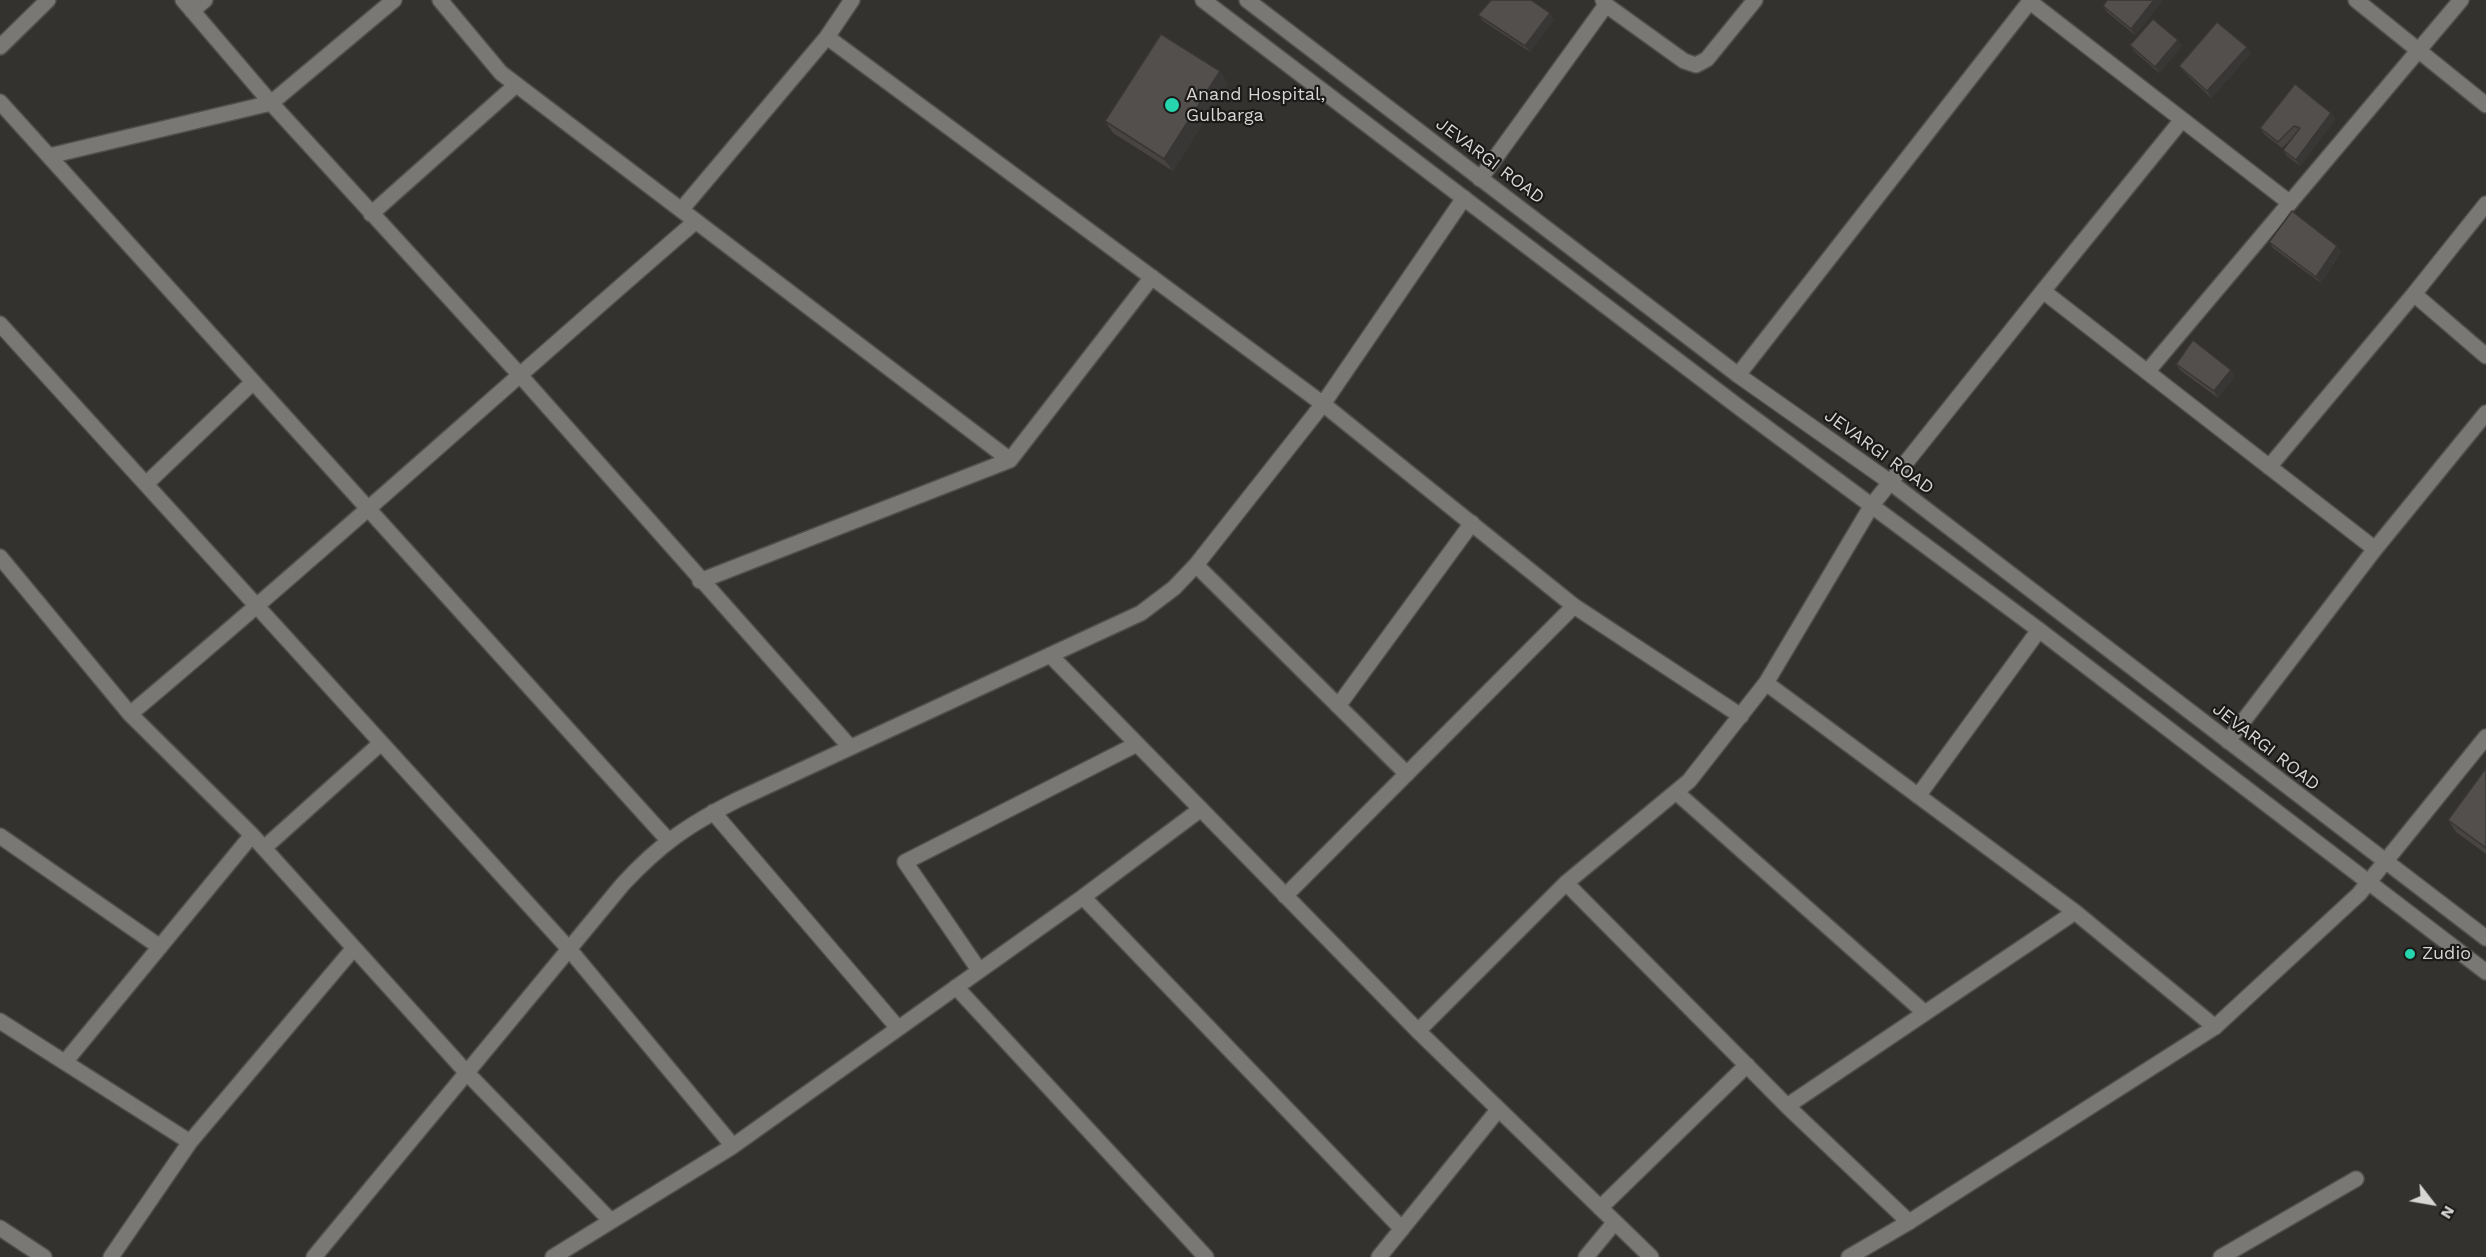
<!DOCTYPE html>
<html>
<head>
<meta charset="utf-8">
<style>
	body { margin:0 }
	#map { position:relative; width:2486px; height:1257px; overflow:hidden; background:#34322f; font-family:"Work Sans",sans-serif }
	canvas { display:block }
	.north { position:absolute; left:2402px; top:1173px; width:60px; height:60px; -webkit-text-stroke:4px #1b1a19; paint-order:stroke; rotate:121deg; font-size:16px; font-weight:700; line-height:24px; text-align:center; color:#d7d6d4 }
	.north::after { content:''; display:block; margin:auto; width:21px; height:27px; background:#d7d6d4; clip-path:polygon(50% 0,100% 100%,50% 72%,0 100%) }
</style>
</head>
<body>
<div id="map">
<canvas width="2486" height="1257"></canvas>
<div class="north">N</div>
</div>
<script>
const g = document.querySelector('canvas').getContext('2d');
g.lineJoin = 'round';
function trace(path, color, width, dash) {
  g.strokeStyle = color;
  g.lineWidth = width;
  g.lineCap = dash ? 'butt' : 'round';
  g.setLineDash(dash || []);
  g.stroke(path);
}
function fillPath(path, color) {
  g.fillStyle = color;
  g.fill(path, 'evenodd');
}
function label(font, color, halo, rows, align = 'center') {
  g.font = font + ' "Work Sans",sans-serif';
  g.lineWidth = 4.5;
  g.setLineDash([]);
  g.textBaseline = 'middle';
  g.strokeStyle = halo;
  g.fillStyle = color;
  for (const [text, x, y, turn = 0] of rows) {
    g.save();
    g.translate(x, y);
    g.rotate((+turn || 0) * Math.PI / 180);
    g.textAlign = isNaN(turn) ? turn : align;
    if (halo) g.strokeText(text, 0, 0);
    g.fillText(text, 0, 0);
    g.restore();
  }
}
const minor = new Path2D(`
	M183 0 271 103 519 374 850 747
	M440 0 501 73 1010 460
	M852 0 827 37 1323 404 1574 606 1741 716
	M2356 0 2486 105
	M2029 1 2290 203
	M1606 5 1684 61 1696 65 1707 59 1755 0
	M192 11 205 0
	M0 47 48 0
	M0 102 668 840
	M49 156 271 103 394 0
	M1480 179 1606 5 1603 0
	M2486 204 2414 294 2486 356
	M681 210 827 37
	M371 214 516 85
	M2043 291 2181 121
	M0 324 569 949 733 1146
	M2147 372 2461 0
	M1738 375 2031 0
	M2269 467 2414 294
	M146 484 253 382
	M0 557 130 714 252 835 467 1073 611 1221
	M1196 565 1407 774
	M700 581 1010 460 1152 277
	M1050 655 1418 1031 1651 1257
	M1766 683 2075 912 2215 1027
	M1338 706 1472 523
	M130 714C322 553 506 385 696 221
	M2228 741 2375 549 2486 413
	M1676 792 1925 1013
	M1918 796 2039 630
	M1201 809 1083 897 1402 1229
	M713 812 898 1028
	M0 836 160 947
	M264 848 381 743
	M1285 896 1574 606
	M979 970 905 862 1137 744
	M956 987 1206 1257
	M0 1021 190 1142 111 1257
	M1418 1031 1566 883
	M65 1062 252 835
	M1787 1106 2075 912
	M190 1142 354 948
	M1600 1208 1747 1065
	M1909 1222 1787 1106 1566 883 1689 781 1766 683 1872 505 2043 291 2375 549
	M0 1228 44 1257
	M314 1257 623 884C660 844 688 825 737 800L1141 613 1174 588 1196 565 1323 404 1464 198
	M553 1257 733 1146 1083 897
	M1379 1257 1498 1110
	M1586 1257 1615 1222
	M2221 1257 2356 1179`);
const tertiary = new Path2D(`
	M1849 1257 1909 1222 2215 1027 2359 894 2486 737`);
const secondary = new Path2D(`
	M1203 0 1740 408 2039 630 2486 972
	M1247 0 1738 375 1890 482 2486 938`);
const wall = new Path2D(`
	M2107 0H2163L2135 35 2107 12 2103 6Z
	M1478 15 1554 19 1530 52 1483 21Z
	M2178 40 2182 46 2159 73 2134 51 2130 45Z
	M2251 53 2211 98 2184 72 2179 66Z
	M1228 83 1173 171 1113 133 1105 121Z
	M2331 113 2335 119 2300 166 2287 156 2283 150 2294 136 2282 148 2264 134 2260 128Z
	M2269 242 2341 252 2321 283 2273 248Z
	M2176 364 2231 370 2235 376 2218 398 2180 370Z
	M2486 768V854L2456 832 2448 820Z`);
const shadedWall = new Path2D(`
	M2154 0H2163L2135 35 2131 29Z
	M1550 13 1554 19 1530 52 1525 46Z
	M2178 40 2182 46 2159 73 2155 67Z
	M2247 47 2251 53 2211 98 2207 91Z
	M1220 71 1228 83 1173 171 1164 159Z
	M2331 113 2335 119 2300 166 2296 160Z
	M2337 246 2341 252 2321 283 2316 277Z
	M2231 370 2235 376 2218 398 2214 391Z`);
const building = new Path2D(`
	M1491 0H1531L1550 13 1525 46 1478 15Z
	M2107 0H2154L2131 29 2103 6Z
	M2153 19 2178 40 2155 67 2130 45Z
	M2217 22 2247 47 2207 91 2179 66Z
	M1161 34 1220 71 1164 159 1105 121Z
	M2295 84 2331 113 2296 160 2283 150 2300 128 2294 126 2278 142 2260 128Z
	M2292 211 2337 246 2316 277 2269 242Z
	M2193 340 2231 370 2214 391 2176 364Z
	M2486 768V848L2448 820Z`);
const markers = [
	[1172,105,8,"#26d5ae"],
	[2410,954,6,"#26d5ae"]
];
const poiNames = [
	["Anand Hospital,",1186,95],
	["Gulbarga",1186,116],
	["Zudio",2422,954]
];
const streetNames = [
	["JEVARGI ROAD",1490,161,37],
	["JEVARGI ROAD",1879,452,36],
	["JEVARGI ROAD",2266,747,38]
];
trace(minor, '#504f4d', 18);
trace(tertiary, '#504f4d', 18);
trace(secondary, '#504f4d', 18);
trace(minor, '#7a7875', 15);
trace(tertiary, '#7a7875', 15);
trace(secondary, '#7a7875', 15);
fillPath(wall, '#474442');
fillPath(shadedWall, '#393736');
fillPath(building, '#524f4d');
trace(building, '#393736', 1.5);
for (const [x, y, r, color] of markers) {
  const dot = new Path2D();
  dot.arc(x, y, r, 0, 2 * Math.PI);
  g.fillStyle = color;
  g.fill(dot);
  trace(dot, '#1b1a19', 2);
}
label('18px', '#d7d6d4', '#1b1a19', poiNames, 'left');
label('18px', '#d7d6d4', '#1b1a19', streetNames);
</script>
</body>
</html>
